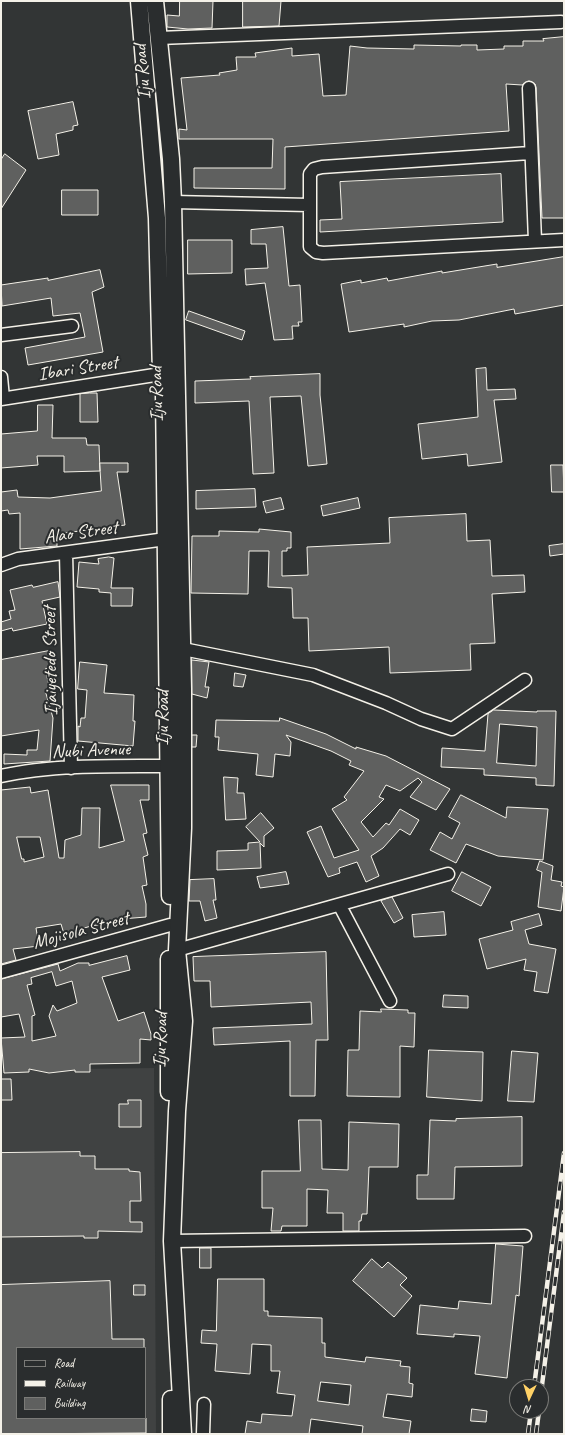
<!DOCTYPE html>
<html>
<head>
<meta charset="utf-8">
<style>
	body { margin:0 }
	#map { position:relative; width:565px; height:1435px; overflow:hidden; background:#323535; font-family:Caveat,sans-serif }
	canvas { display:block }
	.frame { position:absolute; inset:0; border:2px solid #f4f1e8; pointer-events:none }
	.legend { position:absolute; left:16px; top:1347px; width:130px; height:72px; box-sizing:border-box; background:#2a2d2e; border:1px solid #7b7b78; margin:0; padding:5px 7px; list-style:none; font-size:12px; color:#f4f1e8 }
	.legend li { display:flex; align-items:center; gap:8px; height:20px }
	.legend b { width:20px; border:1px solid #7b7b78 }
	.north { position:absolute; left:509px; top:1379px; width:40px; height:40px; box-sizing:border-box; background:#2a2d2e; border:1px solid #7b7b78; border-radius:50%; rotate:184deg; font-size:11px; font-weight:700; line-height:16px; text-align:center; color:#f4f1e8 }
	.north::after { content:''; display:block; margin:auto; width:14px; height:18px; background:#ffd166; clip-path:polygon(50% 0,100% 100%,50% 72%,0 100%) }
</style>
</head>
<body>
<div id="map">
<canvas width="565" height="1435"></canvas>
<div class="frame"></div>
<ul class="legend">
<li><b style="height:5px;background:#2a2d2e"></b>Road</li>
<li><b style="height:5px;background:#f4f1e8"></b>Railway</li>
<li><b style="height:11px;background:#5f605f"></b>Building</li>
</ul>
<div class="north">N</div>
</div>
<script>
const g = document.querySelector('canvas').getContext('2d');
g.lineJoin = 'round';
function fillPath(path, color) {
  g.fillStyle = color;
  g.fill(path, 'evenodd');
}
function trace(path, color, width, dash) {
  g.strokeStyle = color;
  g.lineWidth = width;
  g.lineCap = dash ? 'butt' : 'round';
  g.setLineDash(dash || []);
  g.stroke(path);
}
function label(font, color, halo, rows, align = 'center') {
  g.font = font + ' Caveat,sans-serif';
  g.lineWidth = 4;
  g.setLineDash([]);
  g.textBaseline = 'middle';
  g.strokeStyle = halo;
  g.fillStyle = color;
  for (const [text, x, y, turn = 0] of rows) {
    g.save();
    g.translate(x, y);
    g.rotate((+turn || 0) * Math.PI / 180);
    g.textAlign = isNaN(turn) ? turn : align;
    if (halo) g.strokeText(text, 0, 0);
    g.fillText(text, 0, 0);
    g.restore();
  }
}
const built = new Path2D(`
	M154 1068 156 1434H1V1070ZM17 1348H145V1418H17Z`);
const building = new Path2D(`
	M180 1H213L212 28 188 29 167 27V15L179 16Z
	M243 1H281L279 26 243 27Z
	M564 37V218H542L536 88 535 84 529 81 522 85 506 84 509 131 285 147V189L194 188V168H272L273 139H179V129L187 130 181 78 220 75 219 73 237 70 236 57H256L255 53 292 48V56L319 54 323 96 346 95 350 46 367 48 414 49V45L461 46V45H477V50L504 49V46H523V41H544L543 39Z
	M73 102 78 125 73 126V130L56 134 59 155 38 159 28 111Z
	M5 154 26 170 1 209V160Z
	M501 174 503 222 320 232V220L342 219 340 182Z
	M62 190H98V215H62Z
	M283 227 289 286 300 285 302 322H298L299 326H292L293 339 274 340 265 283 246 285 245 269 268 268 266 244H251V230Z
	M188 240H232V273L188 274Z
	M564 257V305L515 314 514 309 459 320 432 321 404 327V324L349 332 341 284 361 280V283L387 278 388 281 442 271V273L497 264V267Z
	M100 270 104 287 92 292 103 352 28 365 25 348 85 337 80 313 53 316 51 298 2 306 1 285 48 278V280Z
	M189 311 245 331 242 340 186 320Z
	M486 368 487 390 515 389 516 399 494 400 502 462 468 466 467 454 422 459 418 424 478 417 476 369Z
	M320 374V395L327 464 308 466 301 396 270 397 274 473 253 474 249 401 195 403V381L251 379 250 377Z
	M90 393H97L98 422H80V394Z
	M38 405H53L52 438H86L87 445H99L100 471 64 472V456H37L38 465 1 468V434L37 431Z
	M100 463H128V472H117L125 525 57 534V546L20 549V513L9 514 8 510 1 511V492L17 490 18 497 50 498 101 491Z
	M551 465H563L564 492H552Z
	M255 489 256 507 196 509V491Z
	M281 498 284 509 266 513 263 502Z
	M358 498 360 508 323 516 321 506Z
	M466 514 467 541 490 540 492 576 524 575 525 592 492 594 495 643 470 644 471 670 390 673 389 647 309 651 308 618H293L292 588 268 587 269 551H249L248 594 191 593 192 536H219V531L259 532V529L291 532V548H287V551H282V576L308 575 307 547 390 543 389 518Z
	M564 544V554L550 556 549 546Z
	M109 557 114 558 111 588H133L132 606H111V593L99 592V589L77 587 79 562 99 564 98 559Z
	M58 582 60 597 42 601 47 624 13 631 12 628 1 631V622L11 619 9 611 15 610 10 590 32 585 33 587Z
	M49 651 53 667 45 669 50 689 45 690 53 718 50 761 4 764V754L27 755V750H37L39 730 1 736V660Z
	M192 660 209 662 205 687H209L207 698 192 694Z
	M80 662 107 665 104 693 134 695 133 721H135L133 746 78 741V726L80 727 81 718H85L87 690 78 689Z
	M235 673 246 675 243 687 234 686Z
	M494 710 537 712V711H556L554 786 536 785V778L484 775V769L441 767 442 748 485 751 488 714ZM500 724 537 727 536 766 497 763Z
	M280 718 326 734 356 749V747L386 756 450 789 436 810 410 797 422 782 418 778 400 791 386 785 379 797 384 799 361 822 373 837 386 823 389 825 400 809 419 820 410 835 400 829 383 848 371 856 379 876 366 882 357 862 339 868 340 873 328 877 307 832 321 826 334 858 359 850 332 809 347 800 344 797 364 771 349 765 351 761 331 751 286 735 291 742 290 756 275 754 273 777 256 775 258 754 218 750 219 737H215L216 720 279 721Z
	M192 735H197L196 747H192Z
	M224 777 238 778 237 793H244L246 819 226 820Z
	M111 785H149V800H140L147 833 143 834 148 855 143 857 147 885 142 886 146 904V917L121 919 122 921 91 926 64 934 61 924 36 928 39 946 13 949 16 960 1 964V790L30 787 31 793 48 790 59 858H64L65 840 81 835 82 808H100L99 848 124 841ZM17 837H40L44 857 24 862V859H22Z
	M461 795 506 818 507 807 548 809 543 860 498 856 466 844 456 863 430 850 440 832 452 839 460 823 449 817Z
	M261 813 274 828 264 836V847L260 843 261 868 217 870V851L248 850V843L260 842 246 827Z
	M540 861 553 866 551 880 562 882 561 886 564 887 561 911 538 907 542 872 537 870Z
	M286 872 289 884 260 888 257 877Z
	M462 872 491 887 481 906 452 891Z
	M214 879 216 900H213L217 918 205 921 200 901H189L190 880Z
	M392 897 403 918 394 923 381 901Z
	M444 912 446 935 414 937 412 915Z
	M539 914 542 925 525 930 529 944 556 949 548 993 534 991 537 972 524 970 526 959 487 969 479 939 513 930 511 922Z
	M326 952 328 1040H316L315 1096H290V1041L214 1045 213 1028 312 1024 311 1002 211 1007 210 981H194L193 957Z
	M127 956 130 970 102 977 118 1021 144 1012 151 1034V1040L140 1039V1063L90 1064V1072H75V1070L49 1073 29 1069V1072L4 1073 1 1038 25 1037 19 1014 1 1017V979L58 964 60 971 78 963H89V965ZM52 972 56 986 72 981 77 1003 57 1011 53 1005 49 1016 56 1036 32 1041V1016L35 1015 27 985 32 984 31 978Z
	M444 995 468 996V1008L443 1007Z
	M381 1009 408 1010V1013H415L414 1047 400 1046V1097L347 1096 348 1050H359L360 1011 381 1012Z
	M429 1050 483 1052 482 1101 427 1097Z
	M512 1051 538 1053 534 1102 508 1101Z
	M1 1079H11L12 1100H1Z
	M128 1100H141V1127H119V1104H128Z
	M522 1117V1166L455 1167 454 1199H417V1175H428L430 1120 456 1121V1119Z
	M299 1120H321L322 1169 348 1170 349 1122 399 1124 398 1167H369L367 1214H362L361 1221H359V1231H343V1213H327L328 1190 307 1189V1226H282L281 1231H271L273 1208H262V1171H300Z
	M80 1152V1156H95V1169H129V1171L140 1172 141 1201H130V1222H142V1232L98 1231V1238H84V1236L1 1237V1153Z
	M496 1244 523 1246 519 1296 516 1295 507 1378 475 1374 480 1336 454 1334V1337L417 1334 420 1305 458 1309 459 1301 491 1304Z
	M200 1248H211V1268H200Z
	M372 1259 382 1268 388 1262 407 1278 400 1285 412 1296 394 1317 353 1281Z
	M218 1279H264V1311H268V1316L322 1318V1343H325V1357L365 1362 366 1357 401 1361 400 1366 410 1367 409 1383 413 1384 412 1397 387 1394 383 1417 411 1421 409 1434H362L363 1426 311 1419 309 1434H245L247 1421 261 1423 262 1414 292 1416 295 1395 277 1393 280 1371H271V1345L252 1344 250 1374 215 1371 217 1344 201 1343 202 1330 216 1331ZM321 1382 351 1385 349 1405 318 1401Z
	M110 1281 112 1339H144V1348H17V1418H146V1433L1 1434V1285Z
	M134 1285H145V1295H134Z
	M472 1409 487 1411 486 1422 471 1421Z`);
const street = new Path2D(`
	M159 38 561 22
	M529 88 535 241
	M530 153 322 167 314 169 310 174V247L316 252 323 253 564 240
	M173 202 309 205
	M1 335 72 326
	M1 377 3 398
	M1 399 161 374
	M66 553 71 768
	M1 565 18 559 166 539
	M183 649 313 675 386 703 421 719 452 729 525 680
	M1 776C53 764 122 766 176 766
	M340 906 390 1001
	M177 950 448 874
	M1 972 170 925
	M172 1241 525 1236
	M203 1434 204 1404`);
const secondary = new Path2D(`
	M139 1 157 218 161 374 164 394 170 896
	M155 1 171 159 173 202 183 689V828L177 950 184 1021 177 1111 172 1241 183 1434
	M169 959V1092
	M171 1399V1434`);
const rail = new Path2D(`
	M534 1387 564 1153
	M541 1393 564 1212
	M528 1434 531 1411
	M536 1434 539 1411`);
const streetNames = [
	["Iju Road",143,72,-95],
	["Ibari Street",78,369,-9],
	["Iju Road",157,394,-91],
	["Alao Street",81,533,-8],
	["Ijaiyetedo Street",51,661,-91],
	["Iju Road",163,718,-90],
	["Nubi Avenue",91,751,-2],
	["Mojisola Street",81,931,-15],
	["Iju Road",161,1040,-88]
];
fillPath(built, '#404242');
fillPath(building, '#5f605f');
trace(building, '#f4f1e8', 1);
trace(street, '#f4f1e8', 15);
trace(secondary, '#f4f1e8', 19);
trace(street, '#2a2d2e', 12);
trace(secondary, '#2a2d2e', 16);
trace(rail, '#f4f1e8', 4.5);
trace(rail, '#2a2d2e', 3, [9]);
label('19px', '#f4f1e8', '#2a2d2e', streetNames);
</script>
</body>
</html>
